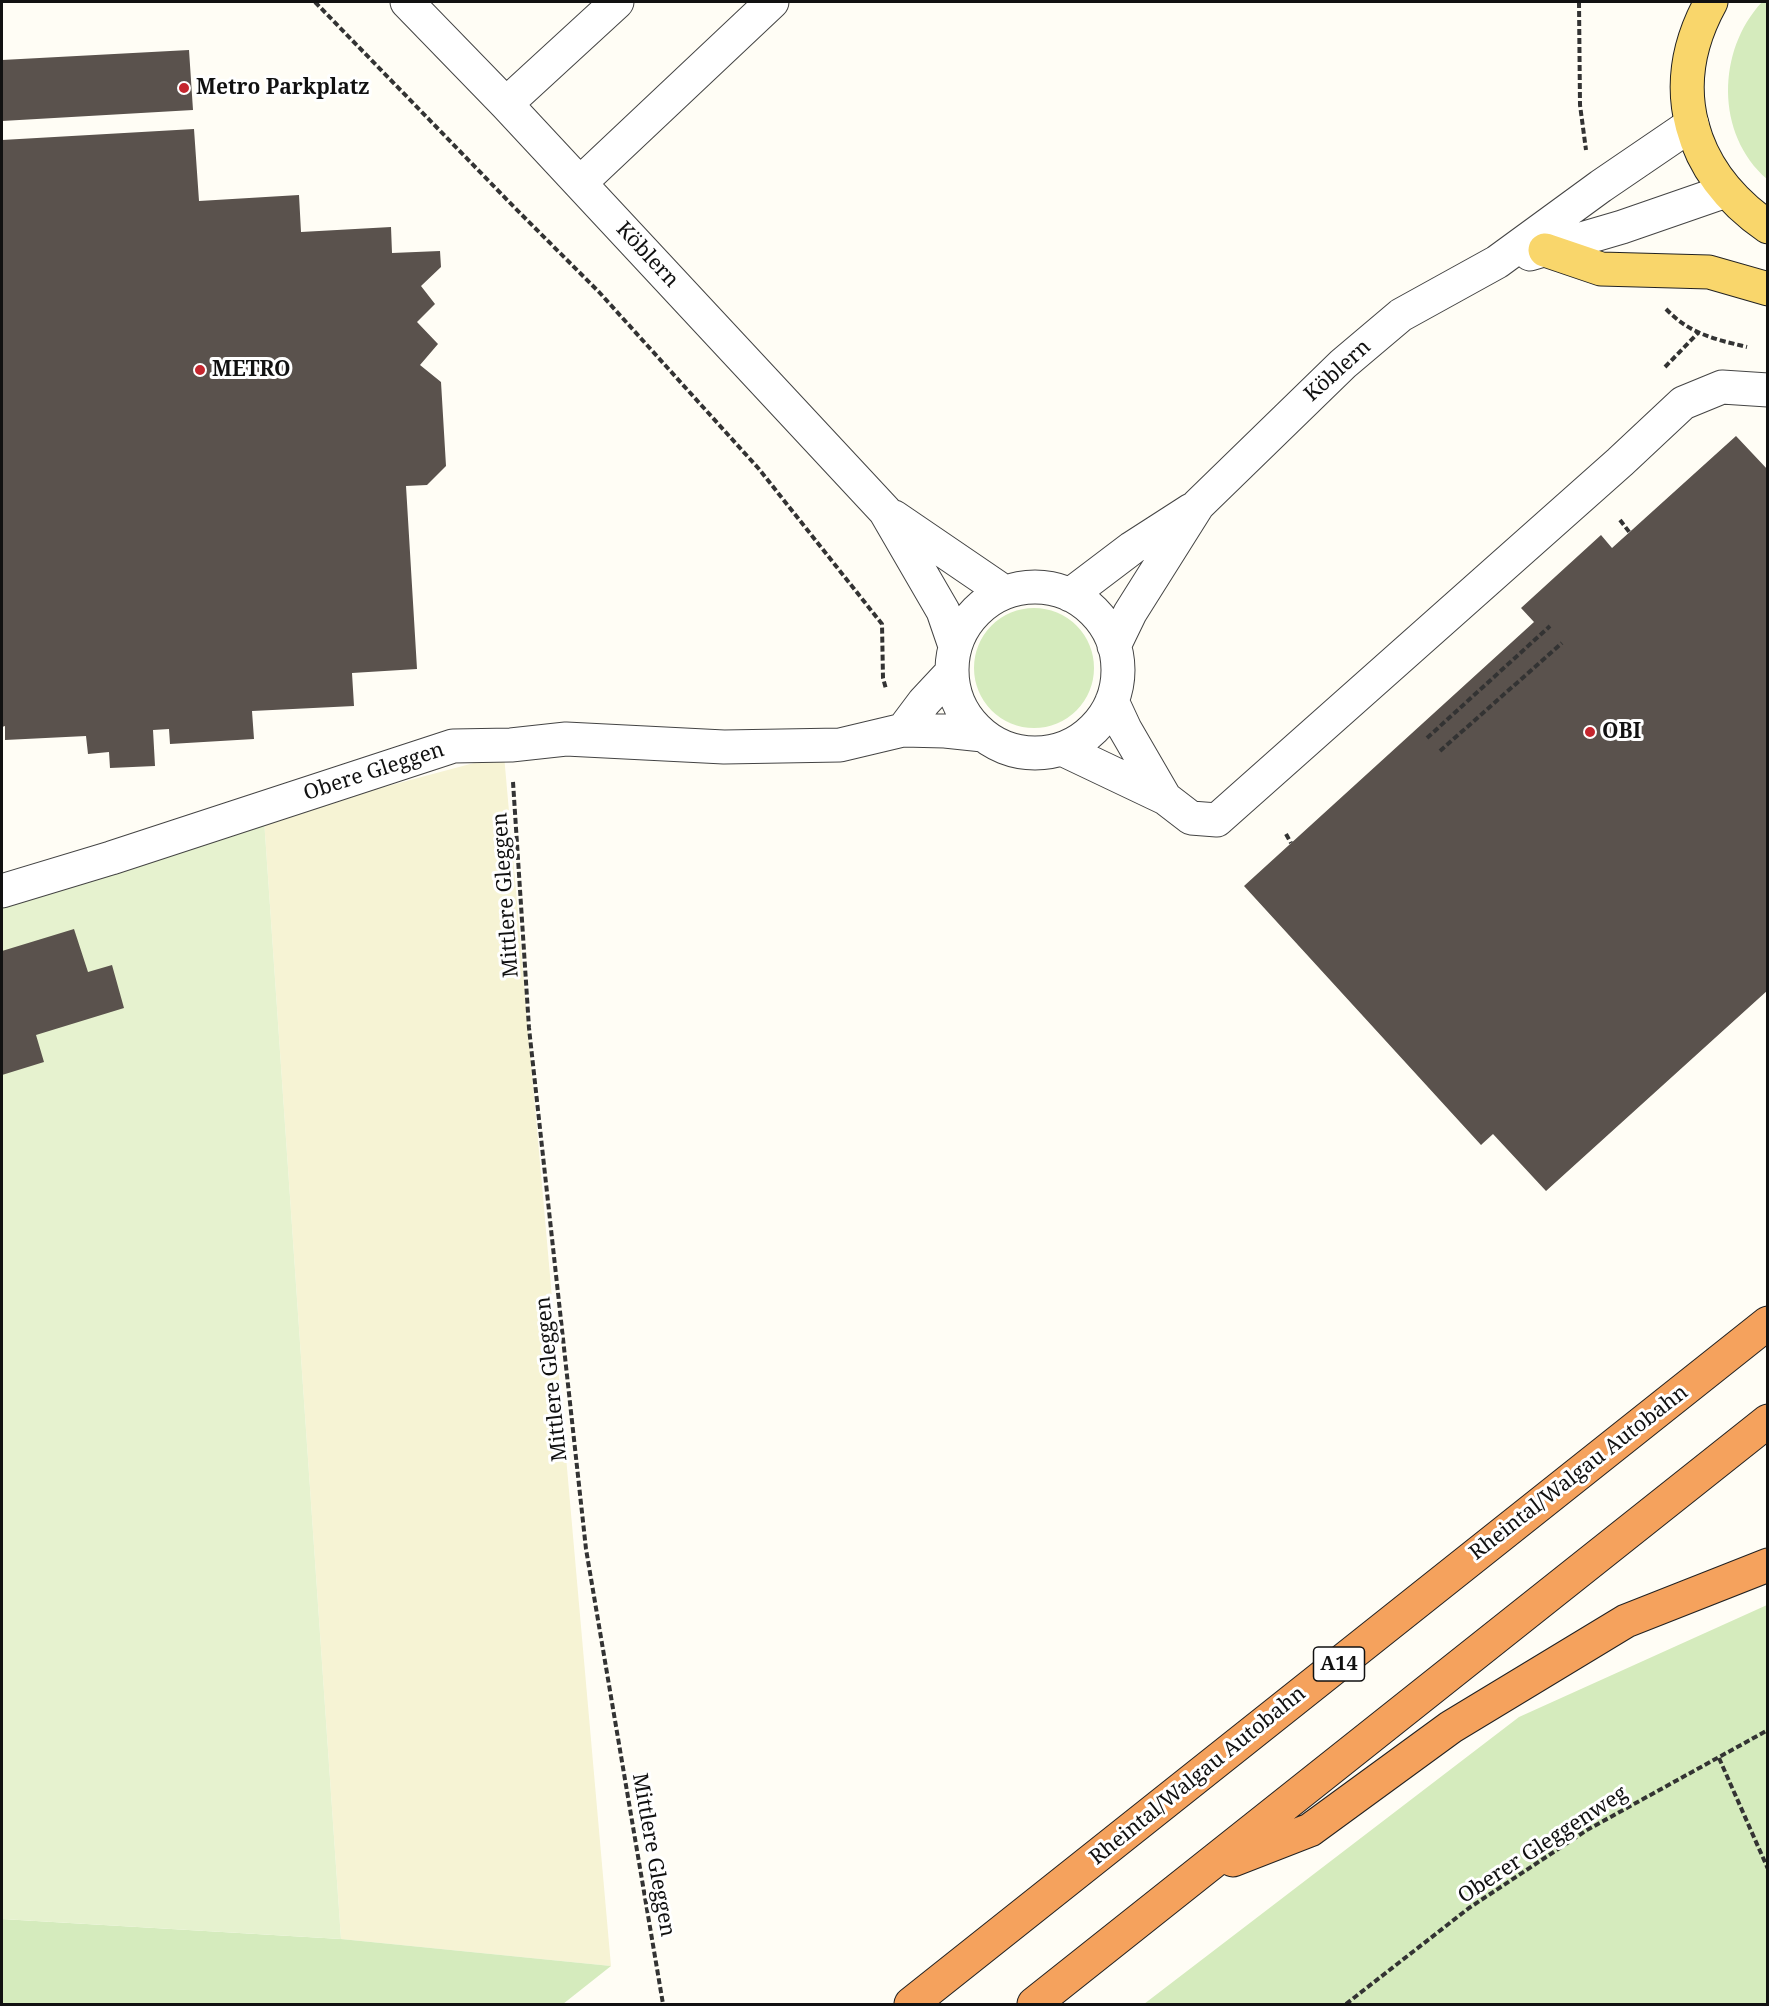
<!DOCTYPE html>
<html>
<head>
<meta charset="utf-8">
<style>
	body { margin:0 }
	#map { position:relative; width:1769px; height:2006px; overflow:hidden; background:#fffdf5; font-family:"Noto Serif",serif }
	canvas { display:block }
	.frame { position:absolute; inset:0; border:3px solid #111; pointer-events:none }
</style>
</head>
<body>
<div id="map">
<canvas width="1769" height="2006"></canvas>
<div class="frame"></div>
</div>
<script>
const g = document.querySelector('canvas').getContext('2d');
g.lineJoin = 'round';
function fillPath(path, color) {
  g.fillStyle = color;
  g.fill(path, 'evenodd');
}
function trace(path, color, width, dash) {
  g.strokeStyle = color;
  g.lineWidth = width;
  g.lineCap = dash ? 'butt' : 'round';
  g.setLineDash(dash || []);
  g.stroke(path);
}
function label(font, color, halo, rows, align = 'center') {
  g.font = font + ' "Noto Serif",serif';
  g.lineWidth = 6;
  g.setLineDash([]);
  g.textBaseline = 'middle';
  g.strokeStyle = halo;
  g.fillStyle = color;
  for (const [text, x, y, turn = 0] of rows) {
    g.save();
    g.translate(x, y);
    g.rotate((+turn || 0) * Math.PI / 180);
    g.textAlign = isNaN(turn) ? turn : align;
    if (halo) g.strokeText(text, 0, 0);
    g.fillText(text, 0, 0);
    g.restore();
  }
}
const farmland = new Path2D(`
	M504 755 611 1966 341 1939 264 819Z`);
const green = new Path2D(`
	M1762 2H1768L1767 179C1715 134 1717 50 1762 2Z
	M974 668a60 60 0 1 1 120 0a60 60 0 1 1-120 0Z
	M1767 1605V2004H1144L1519 1717Z
	M2 1919 341 1939 611 1966 563 2004H2Z`);
const pitch = new Path2D(`
	M264 819 341 1939 2 1919V886Z`);
const building = new Path2D(`
	M189 50 193 110 2 121V60Z
	M194 129 199 201 299 195 301 232 391 227 392 253 440 251 441 267 421 286 435 304 417 322 438 344 420 365 441 382 446 466 427 485 406 486 417 669 352 673 354 706 252 711 254 739 170 744 169 729 153 730 155 766 110 768 109 752 88 754 86 736 5 740V726L2 727V140Z
	M1736 436 1768 470V990L1546 1191 1493 1134 1481 1145 1244 886 1534 622 1521 608 1601 535 1612 548Z
	M74 929 88 972 112 965 124 1008 36 1035 44 1062 2 1075V951Z`);
const path = new Path2D(`
	M315 2 515 208 599 292 759 469 882 624 883 678 886 689
	M1579 2 1580 105 1586 150
	M1666 309C1690 334 1714 339 1747 347
	M1665 367 1698 333
	M1620 520 1630 533
	M1427 738 1550 626
	M1440 751 1562 643
	M513 782 529 1028 586 1549 663 2004
	M1286 834 1291 843
	M1719 1758 1768 1869
	M1346 2004 1469 1908 1587 1830 1768 1730`);
const minor = new Path2D(`
	M407 2 506 104 885 511 943 611 955 646
	M506 104 617 2
	M580 183 772 2
	M1530 254 1622 227 1726 191
	M894 517 1004 592
	M952 670a83 83 0 1 1 166 0a83 83 0 1 1-166 0Z
	M1070 595 1132 548 1191 510
	M1114 646 1130 613 1198 505 1343 364 1401 315 1497 262 1601 186 1692 124
	M1112 701 1125 729 1165 798
	M903 730 924 702 952 672
	M1062 749 1165 798 1191 818 1217 820 1620 462 1683 403 1722 387 1768 390
	M2 891 111 858 453 746 511 745 566 739 724 747 840 745 903 730 945 731 983 735`);
const major = new Path2D(`
	M1711 2C1664 87 1689 172 1768 227
	M1545 250 1601 269 1709 272 1768 289`);
const highway = new Path2D(`
	M1233 1860 1310 1830 1451 1727 1626 1621 1768 1565
	M911 2004 1768 1323
	M1034 2004 1768 1421`);
const markers = [
	[184,88,6,"#c4262e"],
	[200,370,6,"#c4262e"],
	[1590,732,6,"#c4262e"]
];
const shields = [
	[1339,1664,51]
];
const shieldNames = [
	["A14",1339,1664]
];
const poiNames = [
	["Metro Parkplatz",196,88],
	["METRO",212,370],
	["OBI",1602,732]
];
const streetNames = [
	["Köblern",647,255,47],
	["Köblern",1338,371,-42],
	["Obere Gleggen",374,772,-18],
	["Mittlere Gleggen",506,895,-94],
	["Mittlere Gleggen",552,1379,-96],
	["Rheintal/Walgau Autobahn",1579,1473,-38],
	["Rheintal/Walgau Autobahn",1198,1776,-39],
	["Oberer Gleggenweg",1543,1845,-33],
	["Mittlere Gleggen",653,1855,80]
];
fillPath(farmland, '#f6f3d4');
fillPath(green, '#d5ebbd');
fillPath(pitch, '#e6f2cf');
fillPath(building, '#5a524d');
trace(minor, '#444', 35);
trace(major, '#222', 35);
trace(highway, '#222', 35);
trace(path, '#333', 4, [6, 3]);
trace(minor, '#fff', 33);
trace(major, '#f9d66b', 33);
trace(highway, '#f5a25d', 33);
for (const [x, y, r, color] of markers) {
  const dot = new Path2D();
  dot.arc(x, y, r, 0, 2 * Math.PI);
  g.fillStyle = color;
  g.fill(dot);
  trace(dot, '#fff', 2);
}
for (const [x, y, w] of shields) {
  const box = new Path2D();
  box.roundRect(x - w / 2, y - 17, w, 34, 4.5);
  g.fillStyle = '#fff';
  g.fill(box);
  trace(box, '#111', 1.5);
}
label('bold 20px', '#111', null, shieldNames);
label('bold 21px', '#111', '#fff', poiNames, 'left');
label('21px', '#111', '#fff', streetNames);
</script>
</body>
</html>
